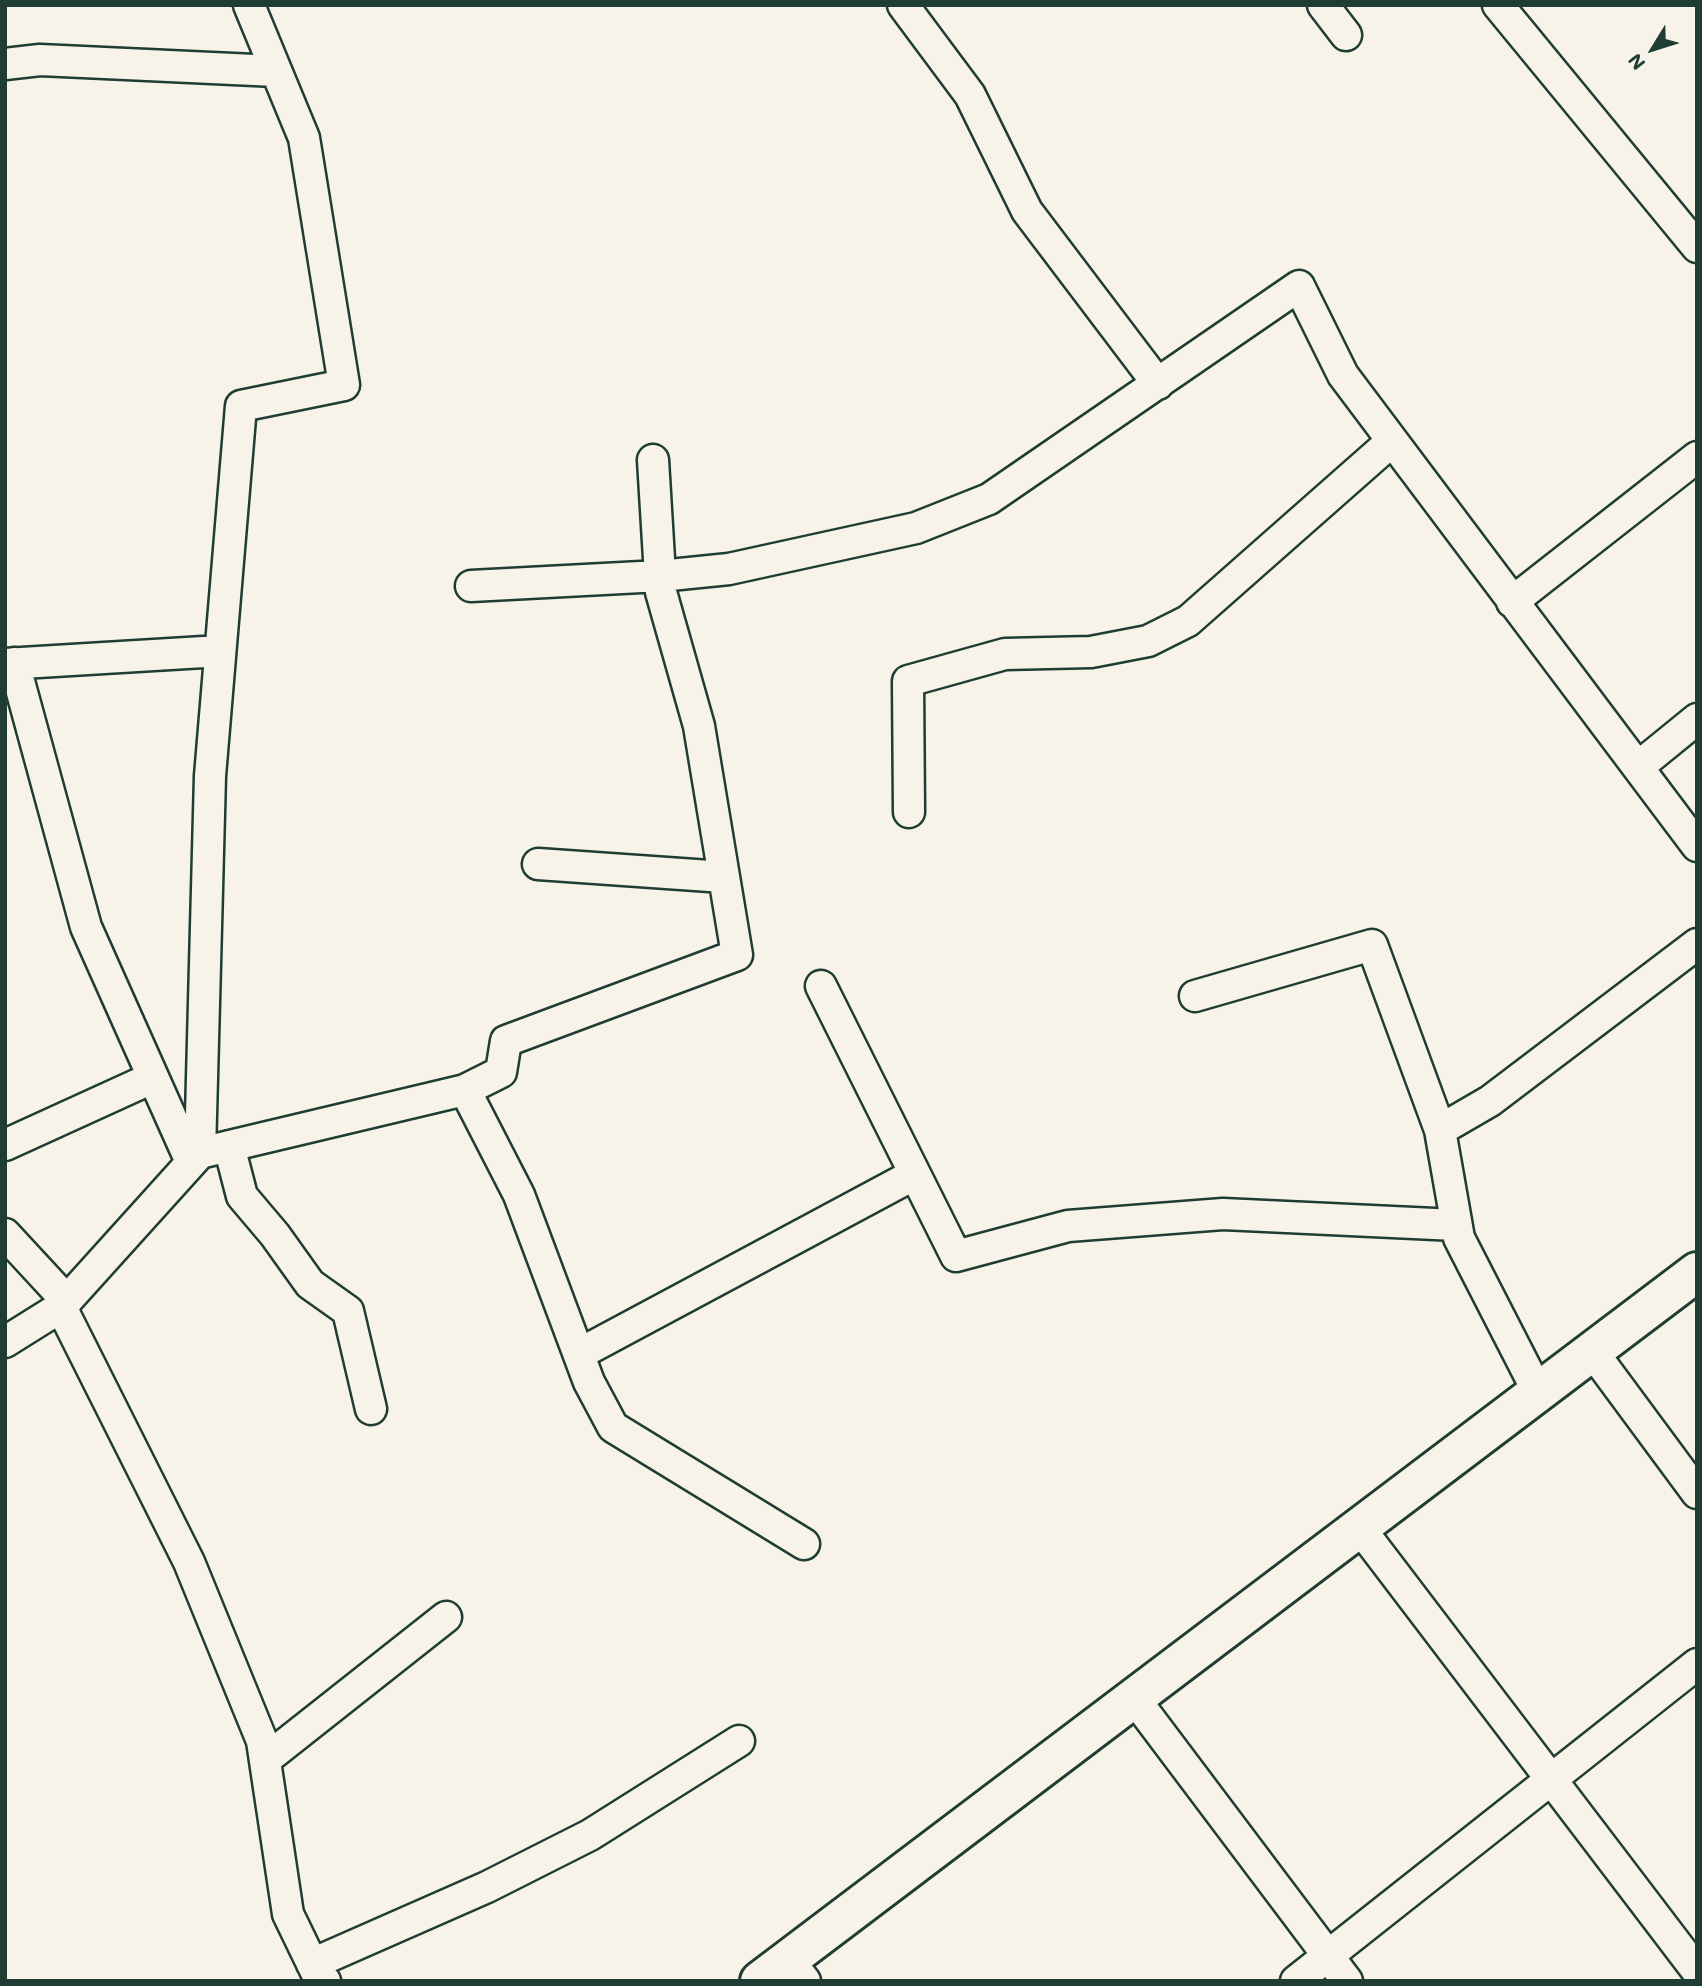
<!DOCTYPE html>
<html>
<head>
<meta charset="utf-8">
<style>
	body { margin:0 }
	#map { position:relative; width:1702px; height:1986px; overflow:hidden; background:#f7f3e8; font-family:Mali,sans-serif }
	canvas { display:block }
	.frame { position:absolute; inset:0; border:7px solid #1f3d34; pointer-events:none }
	.north { position:absolute; left:1618px; top:14px; width:70px; height:70px; -webkit-text-stroke:5px #f7f3e8; paint-order:stroke; rotate:232deg; font-size:19px; font-weight:700; line-height:28px; text-align:center; color:#1f3d34 }
	.north::after { content:''; display:block; margin:auto; width:24px; height:32px; background:#1f3d34; clip-path:polygon(50% 0,100% 100%,50% 72%,0 100%) }
</style>
</head>
<body>
<div id="map">
<canvas width="1702" height="1986"></canvas>
<div class="frame"></div>
<div class="north">N</div>
</div>
<script>
const g = document.querySelector('canvas').getContext('2d');
g.lineJoin = 'round';
function trace(path, color, width, dash) {
  g.strokeStyle = color;
  g.lineWidth = width;
  g.lineCap = dash ? 'butt' : 'round';
  g.setLineDash(dash || []);
  g.stroke(path);
}
const street = new Path2D(`
	M903 5 970 95 1027 211 1158 384
	M1323 5 1346 35
	M1498 5 1697 247
	M5 64 40 60 276 71
	M471 586 660 576 729 569 916 528 989 499 1299 286 1343 375 1697 846
	M1512 602 1697 457
	M14 663 86 927 191 1162
	M5 664 220 651
	M1638 767 1697 719
	M909 812 908 681 1005 654 1091 652 1148 641 1188 621 1392 441
	M538 864 724 877
	M821 986 956 1256 1068 1226 1223 1214 1456 1225
	M1195 996 1372 945 1440 1130 1459 1238 1538 1392
	M465 1090 519 1195 589 1382 613 1427 804 1544
	M1440 1130 1490 1101 1697 944
	M5 1145 152 1078
	M229 1146 242 1196 275 1235 310 1284 348 1311 371 1409
	M200 1153 465 1090 501 1072 506 1041 737 955 699 726 661 592 653 460
	M5 1234 67 1301
	M61 1307 189 1562 262 1741 288 1914 318 1976 325 1981
	M5 1342 61 1307 200 1153 210 776 241 406 344 385 304 138 249 5
	M1592 1351 1697 1493
	M579 1354 915 1174
	M1359 1527 1697 1971
	M1134 1698 1347 1981
	M265 1760 446 1617
	M788 1959 805 1981
	M312 1964 487 1887 590 1835 739 1741
	M1296 1981 1697 1664`);
const secondary = new Path2D(`
	M760 1981 1697 1272`);
trace(street, '#1f3d34', 35);
trace(secondary, '#1f3d34', 44);
trace(street, '#f7f3e8', 30);
trace(secondary, '#f7f3e8', 38);
</script>
</body>
</html>
